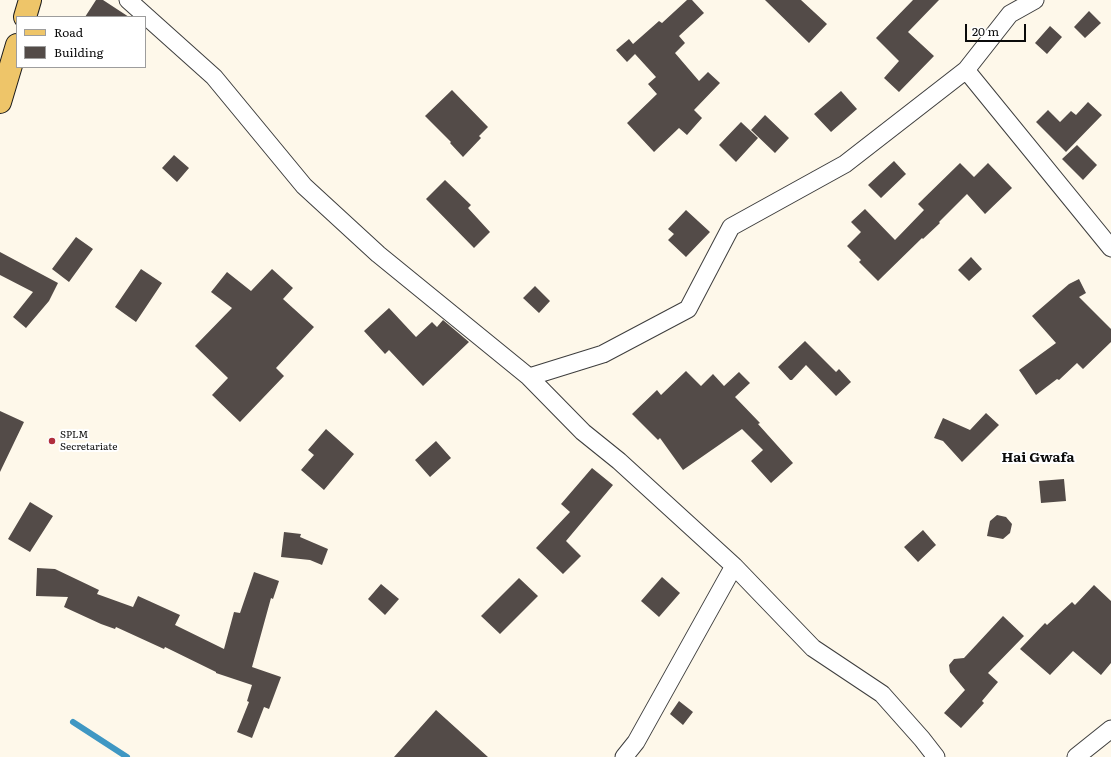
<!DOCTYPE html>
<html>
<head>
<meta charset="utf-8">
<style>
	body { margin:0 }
	#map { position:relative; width:1111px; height:757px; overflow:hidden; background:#fef8ea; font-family:Literata,serif }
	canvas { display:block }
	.legend { position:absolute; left:16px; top:16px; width:130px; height:52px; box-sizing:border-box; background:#fff; border:1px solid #9d9d9d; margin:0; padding:5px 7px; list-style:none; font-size:12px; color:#0b0b0b }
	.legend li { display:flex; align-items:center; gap:8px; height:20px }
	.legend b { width:20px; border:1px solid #9d9d9d }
	.scale { position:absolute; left:965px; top:24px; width:61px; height:18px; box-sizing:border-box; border:2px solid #0b0b0b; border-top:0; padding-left:5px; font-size:12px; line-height:14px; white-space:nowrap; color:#0b0b0b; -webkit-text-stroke:3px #fff; paint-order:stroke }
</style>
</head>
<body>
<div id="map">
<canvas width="1111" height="757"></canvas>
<ul class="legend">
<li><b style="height:5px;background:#eec569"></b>Road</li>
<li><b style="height:11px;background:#534b48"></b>Building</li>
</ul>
<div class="scale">20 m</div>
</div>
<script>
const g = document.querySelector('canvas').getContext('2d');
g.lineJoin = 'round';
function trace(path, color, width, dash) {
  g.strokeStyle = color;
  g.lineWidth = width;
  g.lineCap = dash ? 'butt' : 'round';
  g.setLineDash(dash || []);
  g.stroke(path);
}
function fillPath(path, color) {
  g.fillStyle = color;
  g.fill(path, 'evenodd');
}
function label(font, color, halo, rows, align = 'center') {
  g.font = font + ' Literata,serif';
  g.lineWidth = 4;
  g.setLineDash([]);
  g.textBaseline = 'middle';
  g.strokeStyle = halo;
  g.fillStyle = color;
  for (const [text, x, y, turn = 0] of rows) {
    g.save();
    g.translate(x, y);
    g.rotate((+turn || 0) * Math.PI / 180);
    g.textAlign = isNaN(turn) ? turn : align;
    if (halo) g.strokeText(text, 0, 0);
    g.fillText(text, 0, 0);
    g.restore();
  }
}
const stream = new Path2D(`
	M73 722 127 757`);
const building = new Path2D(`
	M96 0H103L129 17H85Z
	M687 0H692L704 13 679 36 685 43 675 53 699 81 708 72 720 83 694 110 702 118 687 135 679 128 654 152 627 123 657 94 648 84 656 77 635 54 627 62 616 50 629 39 633 44 659 21 662 23Z
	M765 0H801L827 24 809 43Z
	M913 0H939L908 32 934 56 899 92 884 78 899 61 876 38Z
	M1089 11 1101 23 1085 38 1074 27Z
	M1050 26 1062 37 1047 54 1035 43Z
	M452 90 488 127 479 136 481 138 463 157 450 143 451 142 425 116Z
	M841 91 857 109 831 132 814 114Z
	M1088 102 1102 115 1066 152 1036 122 1048 110 1060 122 1071 111 1076 115Z
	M765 115 789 138 775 153 751 130Z
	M741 122 758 138 736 162 719 145Z
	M1077 145 1097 165 1083 180 1062 159Z
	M174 155 189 168 177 182 162 168Z
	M894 161 906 174 881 198 868 185Z
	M960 163 974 177 988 163 1012 188 985 214 967 194 939 222 940 223 923 239 922 238 878 281 859 262 861 260 847 246 861 232 851 222 865 209 895 240 924 210 918 204Z
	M445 180 471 205 468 208 490 232 474 248 426 199Z
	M686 210 710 232 686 257 668 240 674 234 668 229Z
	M76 237 93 249 69 282 52 269Z
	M0 252 58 283 49 301 26 328 13 317 33 292 0 275Z
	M971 257 982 269 969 281 958 270Z
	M141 269 162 283 136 322 115 307Z
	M272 269 293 288 283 299 314 327 276 368 284 376 240 422 212 395 228 378 195 346 232 308 211 292 227 272 251 291Z
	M1079 279 1086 293 1079 297 1111 329V342L1083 369 1077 363 1059 380 1057 379 1036 395 1019 370 1056 343 1032 316 1069 284Z
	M535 286 550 301 539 313 523 298Z
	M389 308 416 337 432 322 437 327 443 320 469 342 423 386 389 350 385 354 364 331Z
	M805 341 836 372 839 369 851 382 836 396 806 365 792 380H790L778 367Z
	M686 371 701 386 713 374 724 386 739 372 750 383 735 397 760 423 758 424 793 463 771 483 751 461 763 450 742 429 683 470 660 438 658 440 632 414 657 390 661 395Z
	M0 411 24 422 0 472Z
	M986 413 999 425 962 462 943 441 934 438 943 418 970 430Z
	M326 429 354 454 324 490 301 470 314 455 308 450Z
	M436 441 451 458 430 477 415 460Z
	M592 468 613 485 566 541 581 556 563 574 536 548 570 512 561 504Z
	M1064 479 1066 501 1041 503 1039 481Z
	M30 502 53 516 30 552 8 539Z
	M997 515 1006 517 1012 524 1010 533 1003 539 987 536 990 521Z
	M923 530 936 545 918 562 904 547Z
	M284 532 301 534 300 537 328 549 322 565 310 560 281 557Z
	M37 568 55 569 99 590 97 594 133 607 138 596 180 615 175 625 224 649 234 612 240 613 254 572 279 581 273 599 271 598 252 667 281 677 269 709 264 707 252 738 237 732 249 702 247 701 252 685 216 673V672L165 647 164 649 116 627 115 629 101 624 64 607 68 597 36 596Z
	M662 577 680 593 659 617 641 601Z
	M519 578 538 596 500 634 481 616Z
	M381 584 399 599 385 615 368 599Z
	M1094 585 1111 601V663L1101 675 1073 651 1050 675 1020 649 1045 623 1047 625 1072 602 1075 605Z
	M1003 616 1024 636 988 673 998 682 982 701 984 703 961 728 944 713 965 690 950 672 949 665 954 659 964 658Z
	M679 701 693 712 683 725 670 714Z
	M436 710 488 757H394Z`);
const minor = new Path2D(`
	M128 0 214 77 304 186 378 254 529 377 583 432 619 461 734 566 813 648 882 694 922 739 936 757
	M966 70 1111 248
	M529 377 603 354 688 309 731 227 845 164 966 70 1010 14 1035 0
	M624 757 636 742 734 566
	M1076 757 1111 729`);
const primary = new Path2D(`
	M25 17 30 0
	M0 102 17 45`);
const markers = [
	[52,441,4,"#b02e3d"]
];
const poiNames = [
	["SPLM",60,435],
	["Secretariate",60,447]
];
const districtNames = [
	["Hai Gwafa",1038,458]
];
trace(stream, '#3f97c3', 6);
fillPath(building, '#534b48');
trace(minor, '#3e3e3e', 19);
trace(primary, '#1c1c1c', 24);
trace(minor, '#fff', 17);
trace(primary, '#eec569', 22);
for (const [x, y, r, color] of markers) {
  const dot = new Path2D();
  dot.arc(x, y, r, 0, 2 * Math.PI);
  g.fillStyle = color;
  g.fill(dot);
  trace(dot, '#fff', 1.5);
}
label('10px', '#0b0b0b', '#fff', poiNames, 'left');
label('bold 14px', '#0b0b0b', '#fff', districtNames);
</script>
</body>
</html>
